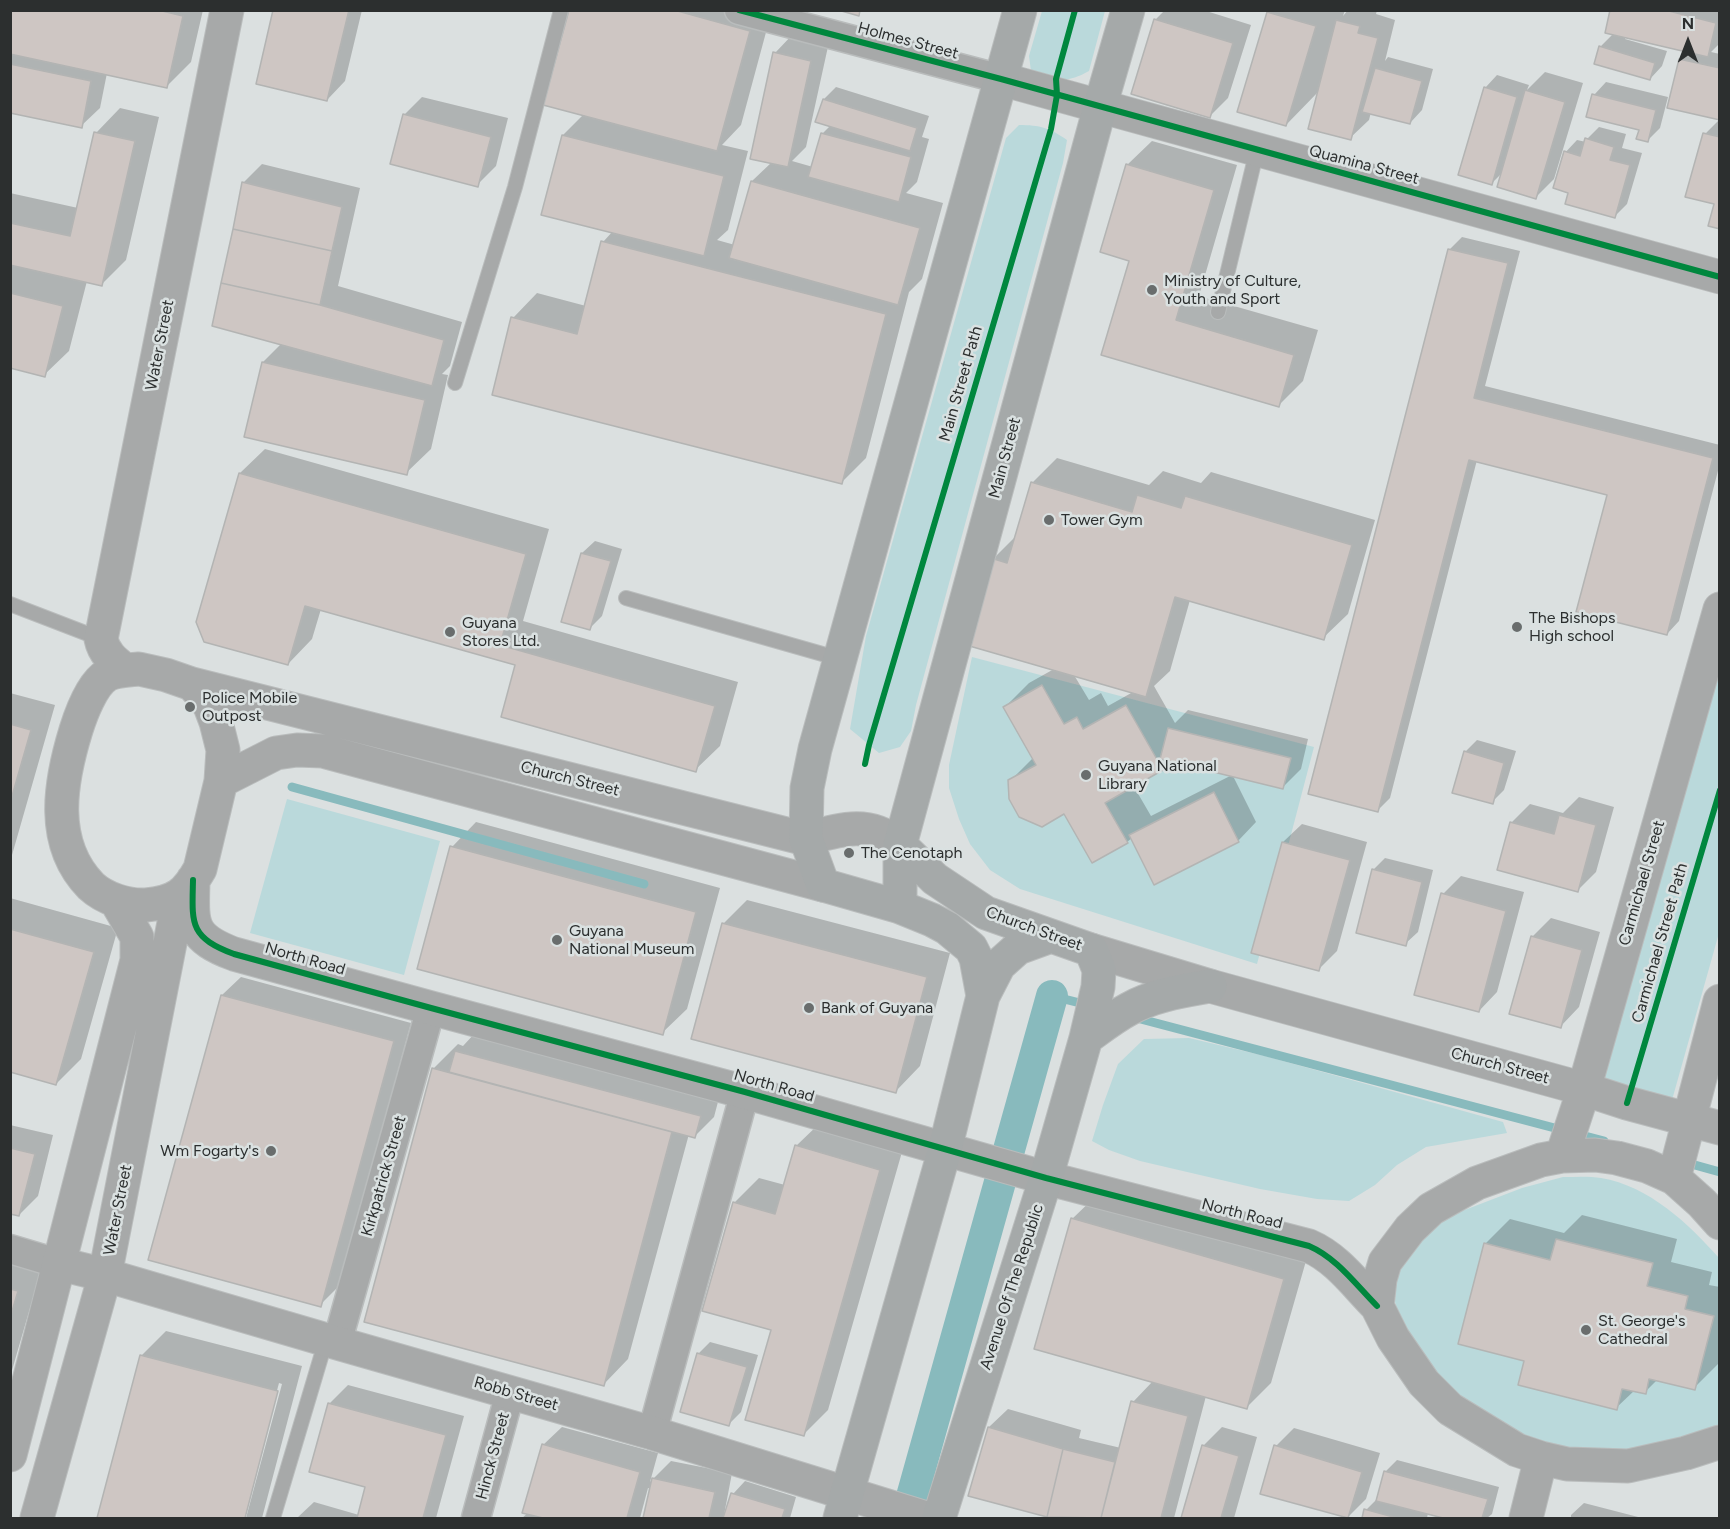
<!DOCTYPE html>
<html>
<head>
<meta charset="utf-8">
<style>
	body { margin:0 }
	#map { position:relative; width:1730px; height:1529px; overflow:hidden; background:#dbe0e0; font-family:Figtree,sans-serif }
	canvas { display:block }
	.frame { position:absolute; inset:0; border:12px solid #2c2f2f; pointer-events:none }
	.north { position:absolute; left:1658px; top:12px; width:60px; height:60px; -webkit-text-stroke:4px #dae1e1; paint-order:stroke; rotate:0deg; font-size:16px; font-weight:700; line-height:24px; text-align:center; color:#2c2f2f }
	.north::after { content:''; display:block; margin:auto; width:21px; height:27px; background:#2c2f2f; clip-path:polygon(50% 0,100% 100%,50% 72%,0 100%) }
</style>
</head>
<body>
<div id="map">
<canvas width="1730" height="1529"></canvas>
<div class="frame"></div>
<div class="north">N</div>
</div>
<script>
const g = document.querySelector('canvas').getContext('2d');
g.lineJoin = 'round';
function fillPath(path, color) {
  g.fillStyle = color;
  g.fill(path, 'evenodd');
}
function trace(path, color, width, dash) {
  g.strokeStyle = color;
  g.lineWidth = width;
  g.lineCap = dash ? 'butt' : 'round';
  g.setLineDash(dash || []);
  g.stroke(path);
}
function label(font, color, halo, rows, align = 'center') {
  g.font = font + ' Figtree,sans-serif';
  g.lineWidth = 5;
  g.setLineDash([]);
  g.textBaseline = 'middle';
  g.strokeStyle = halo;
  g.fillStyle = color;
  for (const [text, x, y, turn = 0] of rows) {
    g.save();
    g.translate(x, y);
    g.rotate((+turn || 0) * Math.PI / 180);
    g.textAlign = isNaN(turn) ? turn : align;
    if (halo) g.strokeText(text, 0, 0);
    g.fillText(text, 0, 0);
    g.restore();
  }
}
const green = new Path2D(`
	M1042 11H1105L1089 71C1064 85 1057 79 1031 71L1029 56Z
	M1019 125C1040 125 1050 128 1067 140L1063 163 916 705 911 731 900 747 879 753 850 729 866 636 1006 138Z
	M1719 654V933L1672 1100 1599 1079Z
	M972 657 1314 747 1257 964 1020 889 990 870 970 844 959 819 949 788V765Z
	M287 799 440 841 404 975 250 933Z
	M1189 1038 1265 1056 1503 1122 1507 1133 1426 1147 1397 1165 1375 1185 1349 1201 1317 1199 1260 1189 1140 1161 1109 1150 1092 1141 1103 1105 1118 1064 1144 1039Z
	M1563 1177C1575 1177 1589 1176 1601 1178 1649 1186 1689 1224 1719 1258V1428L1645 1452 1557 1447 1509 1430 1468 1405 1429 1369 1405 1337 1395 1302 1397 1270 1427 1230 1462 1211 1522 1188ZM1556 1239 1652 1263 1647 1286 1688 1297 1685 1309 1649 1379 1645 1394 1622 1389 1617 1410 1518 1385 1524 1361 1484 1243 1550 1260Z`);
const shadow = new Path2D(`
	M10 10H203L191 62 167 86 107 73 100 108 81 126 10 111Z
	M275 10H362L345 81 327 100Z
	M570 10H772L741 125 722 145 748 151 728 230 717 240 735 245 752 181 772 162 775 53 793 34 829 42 806 147 792 161 813 167 822 134 830 126 824 99 836 87 929 116 922 137 929 139 917 182 906 193 943 203 922 279 909 292 866 458 841 483 513 318 537 293 586 306 603 242 613 231 563 135 584 114Z
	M1165 10H1203L1251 25 1228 98 1209 117 1155 20Z
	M1270 10H1345L1343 16 1348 10H1377L1376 14 1395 20 1385 61 1388 57 1433 69 1422 110 1410 123 1371 112 1369 120 1350 138 1319 91 1286 125 1268 13Z
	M1611 10H1720V43L1711 52 1720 54V118L1680 60 1689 51 1626 36 1625 39 1667 51 1662 66 1650 79 1600 47 1614 33Z
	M1545 72 1583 83 1554 179 1536 197 1503 172 1492 183 1485 88 1497 75 1529 85 1527 90Z
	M1606 82 1668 97 1660 128 1648 140 1640 129 1594 95Z
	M422 97 508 118 496 166 477 185 404 115Z
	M120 108 159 117 126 260 101 285 87 281 69 351 44 375 10 367V193L78 208 96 133Z
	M1720 119V227L1705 134Z
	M1599 127 1626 134 1622 148 1642 153 1627 204 1615 216 1570 192 1564 156H1562L1577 140 1586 142 1587 139Z
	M1152 141 1237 165 1199 296 1318 330 1303 381 1279 405 1103 354 1131 260 1127 165Z
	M262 164 360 188 338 286 462 322 450 366 442 374 448 375 431 449 406 473 263 362 282 343 214 325 244 182Z
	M1462 237 1520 251 1485 386 1720 445V463L1679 621 1667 634 1609 494 1477 460 1390 798 1378 810 1450 249Z
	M265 449 549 529 523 621 738 682 720 746 695 770 517 664 321 609 312 639 288 664 240 473Z
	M1057 458 1149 485 1163 471 1201 483 1211 472 1375 520 1348 614 1323 638 1190 600 1170 671 1154 686 1175 723 1188 710 1308 739 1301 769 1282 788 1233 776 1256 822 1238 841 1132 838 1127 842 1093 861 1065 812 1010 781 1033 758 1004 708 1029 683 1054 669 993 559 1017 535 1032 483ZM1074 675 1133 692 1108 706 1101 693 1089 700ZM1170 760 1232 775 1151 816 1133 785 1162 768Z
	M595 541 622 549 602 616 589 629 563 621 582 553Z
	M10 693 55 705 10 862Z
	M1477 740 1516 751 1504 790 1492 802 1465 752Z
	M1579 797 1614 807 1596 872 1578 890 1511 823 1530 804 1563 813Z
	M476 822 720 888 687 1009 662 1033 452 847Z
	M1302 824 1367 842 1337 951 1318 970 1283 842Z
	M1385 858 1433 870 1418 932 1405 944 1373 870Z
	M1461 876 1524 892 1497 992 1479 1011 1443 894Z
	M10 898 118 928 81 1059 56 1084 10 1071Z
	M747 900 950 953 920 1066 896 1091 723 924Z
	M1551 918 1600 932 1579 1007 1561 1026 1532 937Z
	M241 977 411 1023 339 1286 320 1305 222 995Z
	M475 1033 719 1098 714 1117 695 1136 689 1134 628 1359 604 1384 433 1069 458 1044 463 1046Z
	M821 1122 904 1145 828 1410 803 1435 773 1329 704 1310 735 1202 759 1178 785 1185 796 1146Z
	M10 1125 53 1135 38 1196 19 1215 10 1213Z
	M1097 1195 1308 1254 1271 1383 1247 1407 1206 1396 1174 1518H1058L970 1495 989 1427 1008 1409 1081 1430 1079 1438 1121 1448 1133 1402 1153 1381 1072 1219Z
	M1582 1215 1677 1239 1671 1262 1712 1272 1709 1285 1720 1287V1362L1694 1388 1658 1379 1645 1392 1635 1390 1616 1408 1526 1360 1485 1244 1510 1219 1564 1233Z
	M10 1258 42 1267 10 1377Z
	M166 1331 302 1366 262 1518H246L282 1384 279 1383 243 1518H98L142 1355Z
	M710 1342 758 1355 741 1412 729 1424 698 1354Z
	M348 1385 464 1416 436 1518H297L314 1502 359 1515 367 1486 329 1404Z
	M562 1427 658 1453 650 1482 671 1461 732 1473 724 1515 726 1516 733 1494 745 1481 796 1497 790 1518H644L651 1489 648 1488 640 1518H522L528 1513 543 1445Z
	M1222 1427 1257 1437 1234 1518H1182L1203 1446Z
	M1294 1428 1380 1453 1366 1499 1347 1518 1276 1446Z
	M1397 1460 1499 1487 1492 1514 1487 1518H1443L1444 1517 1428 1513 1427 1518H1363L1366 1510 1378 1498 1385 1472Z
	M1584 1503 1642 1518H1571V1515Z`);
const stream = new Path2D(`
	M292 787 644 884
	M1052 996 1088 1005
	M1133 1017 1604 1141
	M1684 1162 1720 1172`);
const canal = new Path2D(`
	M906 1518 1052 996`);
const building = new Path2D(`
	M10 10H158L183 16 167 88 10 54Z
	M273 10H349L327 101 256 84Z
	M569 10H674L750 31 717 151 543 105Z
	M838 10H860L859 16Z
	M1610 10H1665L1716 23 1708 57 1605 33Z
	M1267 12 1316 26 1286 126 1237 112Z
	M1154 19 1233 43 1210 118 1131 94Z
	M1336 20 1360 26 1358 33 1378 38 1351 140 1308 129Z
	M1599 46 1655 63 1650 80 1594 64Z
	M773 52 811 61 788 167 750 159Z
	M1679 59 1720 68V120L1667 108Z
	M10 64 91 81 82 128 10 113Z
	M1375 68 1422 81 1410 124 1362 112Z
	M1484 87 1517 97 1492 185 1458 175Z
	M1525 90 1565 102 1536 199 1497 187Z
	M1592 94 1656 110 1648 142 1636 139 1639 130 1586 117Z
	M823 99 917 128 910 151 815 122Z
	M403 114 491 137 478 187 390 164Z
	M94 132 135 141 102 286 10 265V223L70 236Z
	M821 133 911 157 899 202 808 177Z
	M1703 133 1720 137V229L1708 226 1714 204 1685 197Z
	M562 135 724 176 704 256 541 215Z
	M1585 138 1614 147 1610 160 1630 165 1615 218 1565 204 1568 193 1553 188 1564 151 1580 156Z
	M1126 164 1214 190 1176 320 1294 355 1279 407 1101 355 1129 261 1100 252Z
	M751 181 920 228 898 305 729 258Z
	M242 182 342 207 332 251 233 229Z
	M233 229 332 251 320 305 221 283Z
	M601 241 886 314 842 484 492 395 511 317 577 334Z
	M1448 249 1508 263 1474 398 1713 458 1667 635 1576 612 1607 495 1469 460 1378 812 1308 794Z
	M221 283 320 305 444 340 432 386 212 326Z
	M10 293 63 306 45 377 10 368Z
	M262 362 425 400 407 475 244 437Z
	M239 473 526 554 500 645 715 706 696 772 501 717 515 665 305 606 288 665 204 642 196 622Z
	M1031 482 1132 512 1137 495 1181 508 1185 496 1352 545 1324 640 1175 597 1146 697 966 645 991 558 1007 563Z
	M581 553 611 561 590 630 561 622Z
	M1042 685 1064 724 1077 717 1083 729 1126 705 1163 770 1105 803 1128 843 1092 863 1064 814 1042 827 1019 817 1009 799 1008 780 1036 765 1003 707Z
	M10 724 31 730 10 803Z
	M1168 728 1291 758 1283 789 1160 759Z
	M1464 751 1504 763 1493 804 1452 793Z
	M1214 792 1239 842 1154 885 1129 835Z
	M1559 815 1596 825 1578 892 1497 870 1510 822 1554 834Z
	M1282 842 1350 860 1319 971 1251 953Z
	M450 846 696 912 663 1035 417 969Z
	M1372 869 1422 882 1406 946 1356 933Z
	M1441 893 1506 911 1479 1012 1414 995Z
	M722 923 927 977 896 1093 691 1039Z
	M10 929 94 952 56 1085 10 1072Z
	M1531 936 1582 950 1561 1028 1509 1014Z
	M221 995 394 1041 321 1307 148 1260Z
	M455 1051 701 1116 695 1138 449 1072Z
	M432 1068 672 1132 604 1386 364 1322Z
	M795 1145 880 1170 804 1436 745 1420 771 1330 702 1311 733 1202 775 1214Z
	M10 1148 35 1154 19 1216 10 1214Z
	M1071 1218 1284 1279 1247 1409 1034 1349Z
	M1556 1239 1653 1263 1647 1286 1688 1296 1685 1309 1714 1316 1695 1390 1649 1379 1646 1394 1622 1389 1617 1410 1518 1385 1524 1361 1458 1344 1484 1243 1550 1260Z
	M10 1289 18 1291 10 1318Z
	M697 1353 747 1367 729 1426 680 1412Z
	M140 1355 278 1391 245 1518H97Z
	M1131 1401 1188 1416 1161 1518H1101Z
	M328 1403 446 1435 423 1518H357L365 1487 309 1472Z
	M988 1427 1063 1449 1047 1517 968 1496Z
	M542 1444 640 1472 627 1518H543L522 1513Z
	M1202 1445 1239 1456 1221 1518H1181Z
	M1274 1445 1362 1472 1348 1518 1260 1494Z
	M1063 1449 1115 1462 1101 1518 1047 1517Z
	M1384 1471 1488 1499 1482 1518H1443L1376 1501Z
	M652 1478 715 1492 709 1518H643Z
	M731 1493 785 1509 782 1518H723Z
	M1364 1509 1397 1518H1362Z`);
const service = new Path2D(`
	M1218 312 1257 150
	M455 383 515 187 561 10
	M626 598 840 659
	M10 604 101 639
	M273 1518 326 1340`);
const minor = new Path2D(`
	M739 10 1001 79
	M10 1249 60 1264
	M337 1343 431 1008
	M652 1433 745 1092
	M476 1518 510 1393`);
const tertiary = new Path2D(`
	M1001 79 1720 277
	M139 669 166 675 192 684 202 695 210 706 216 722 223 750 221 781 200 869C186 894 176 902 146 905 128 906 105 899 91 886 49 843 60 782 76 730 81 714 92 684 107 675 116 670 129 670 139 669Z
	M125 670C115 662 104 654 101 639L227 10
	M192 684 806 839C842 829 868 820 900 845
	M221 781 276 753 297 750 323 751 823 885
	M193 880C192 924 189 937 234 954L431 1008 745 1092 1046 1178 1309 1246C1337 1258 1356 1285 1377 1306
	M1091 950 1210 986 1584 1089 1627 1103 1720 1128
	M1562 1156 1584 1089 1720 609
	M1674 1178 1720 1001
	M1720 1223 1702 1203 1674 1178 1647 1166 1617 1158 1595 1155 1562 1156 1541 1160 1477 1183 1431 1209 1410 1229 1385 1262 1380 1279 1377 1306 1393 1338 1424 1383 1450 1409 1517 1450 1541 1458 1567 1464 1628 1466 1686 1453 1720 1442
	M60 1264 105 1275 337 1343 652 1433 926 1518
	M10 1455 137 960V937L116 901
	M37 1518 105 1275 179 897
	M1526 1518 1541 1458`);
const secondary = new Path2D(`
	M900 845 935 879 986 913 1091 950 1099 970 1098 987 1086 1038 1046 1178 939 1518
	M900 907V845L1100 107 1128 10
	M983 996 999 965 1018 948 1051 936
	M1086 1038C1100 1028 1114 1017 1129 1009 1154 995 1182 991 1210 986
	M840 1518 945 1149 983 996 976 958 971 948 947 928 932 920 900 907 823 885 806 839 807 788 815 749 1020 10`);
const cycleway = new Path2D(`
	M739 10 1001 79 1720 277
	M865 764 869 745 1051 129 1057 95 1056 79 1075 10
	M193 880C192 924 189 937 234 954L431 1008 745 1092 1046 1178 1309 1246C1337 1258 1356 1285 1377 1306
	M1627 1103 1720 790`);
const markers = [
	[1152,290,6,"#696d6d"],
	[1049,520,6,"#696d6d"],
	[1517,627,6,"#696d6d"],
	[450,632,6,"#696d6d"],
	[190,707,6,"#696d6d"],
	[1086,775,6,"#696d6d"],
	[849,853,6,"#696d6d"],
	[557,940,6,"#696d6d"],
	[809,1008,6,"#696d6d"],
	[271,1151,6,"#696d6d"],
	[1586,1330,6,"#696d6d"]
];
const streetNames = [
	["Holmes Street",908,41,15],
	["Quamina Street",1364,165,15],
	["Water Street",160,345,-79],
	["Main Street Path",961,384,-74],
	["Main Street",1005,458,-75],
	["Church Street",570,779,14],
	["Carmichael Street",1642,883,-74],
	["Church Street",1034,929,20],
	["Carmichael Street Path",1660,943,-74],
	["North Road",305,959,16],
	["Church Street",1500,1066,15],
	["North Road",774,1086,16],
	["Kirkpatrick Street",384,1176,-74],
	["Water Street",118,1210,-79],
	["North Road",1242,1214,14],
	["Avenue Of The Republic",1012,1287,-72],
	["Robb Street",516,1394,16],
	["Hinck Street",493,1456,-75]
];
const poiNames = [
	["Ministry of Culture,",1164,281],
	["Youth and Sport",1164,299],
	["Tower Gym",1061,520],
	["The Bishops",1529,618],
	["High school",1529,636],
	["Guyana",462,623],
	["Stores Ltd.",462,641],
	["Police Mobile",202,698],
	["Outpost",202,716],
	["Guyana National",1098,766],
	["Library",1098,784],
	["The Cenotaph",861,853],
	["Guyana",569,931],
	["National Museum",569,949],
	["Bank of Guyana",821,1008],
	["Wm Fogarty's",259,1151,"right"],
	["St. George's",1598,1321],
	["Cathedral",1598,1339]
];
fillPath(green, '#bad9db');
fillPath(shadow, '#0003');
trace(stream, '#88babd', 9);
trace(canal, '#88babd', 32);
fillPath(building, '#cec6c3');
trace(building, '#b3b4b3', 1.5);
trace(service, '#b9bcbc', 16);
trace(minor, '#b9bcbc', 31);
trace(tertiary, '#b9bcbc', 35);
trace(secondary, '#b9bcbc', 35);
trace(service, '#a7a9a9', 14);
trace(minor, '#a7a9a9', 28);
trace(tertiary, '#a7a9a9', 33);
trace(secondary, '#a5a9a9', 33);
trace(cycleway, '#00873e', 6);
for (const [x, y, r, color] of markers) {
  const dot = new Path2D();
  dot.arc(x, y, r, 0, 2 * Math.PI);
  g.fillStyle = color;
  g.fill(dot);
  trace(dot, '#dae1e1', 2);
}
label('16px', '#2c2f2f', '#dae1e1', streetNames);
label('16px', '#2c2f2f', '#dae1e1', poiNames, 'left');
</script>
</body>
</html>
